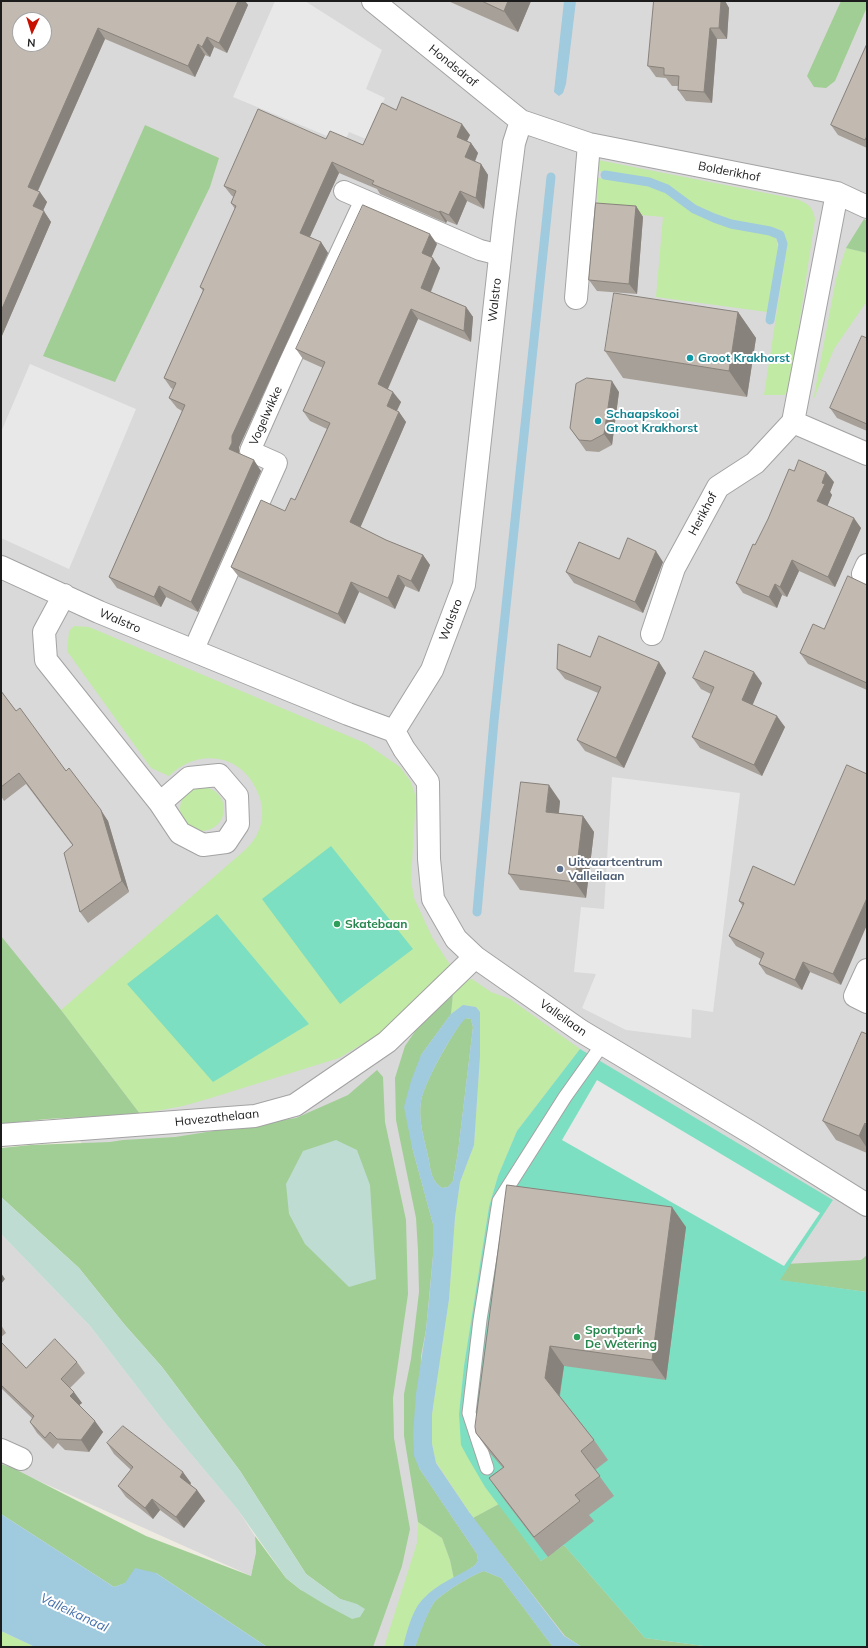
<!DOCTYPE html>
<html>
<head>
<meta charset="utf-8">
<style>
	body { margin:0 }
	#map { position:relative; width:868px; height:1648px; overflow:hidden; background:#eeebe1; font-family:Mulish,sans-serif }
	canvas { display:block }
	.frame { position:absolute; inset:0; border:2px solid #1c1c1c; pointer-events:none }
	.north { position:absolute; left:12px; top:12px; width:40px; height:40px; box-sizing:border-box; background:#fff; border:1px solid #a4a4a4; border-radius:50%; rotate:184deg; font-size:11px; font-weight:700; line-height:16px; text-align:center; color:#1c1c1c }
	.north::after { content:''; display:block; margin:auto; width:14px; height:18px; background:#c81000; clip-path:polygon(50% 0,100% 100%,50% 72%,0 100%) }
</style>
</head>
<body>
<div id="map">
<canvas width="868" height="1648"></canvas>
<div class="frame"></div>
<div class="north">N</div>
</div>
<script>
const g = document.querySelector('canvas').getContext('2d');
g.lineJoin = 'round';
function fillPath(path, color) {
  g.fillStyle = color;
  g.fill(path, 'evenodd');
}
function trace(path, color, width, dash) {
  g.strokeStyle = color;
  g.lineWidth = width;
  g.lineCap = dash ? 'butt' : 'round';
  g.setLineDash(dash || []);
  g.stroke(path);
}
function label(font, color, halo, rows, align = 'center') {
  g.font = font + ' Mulish,sans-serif';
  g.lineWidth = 4;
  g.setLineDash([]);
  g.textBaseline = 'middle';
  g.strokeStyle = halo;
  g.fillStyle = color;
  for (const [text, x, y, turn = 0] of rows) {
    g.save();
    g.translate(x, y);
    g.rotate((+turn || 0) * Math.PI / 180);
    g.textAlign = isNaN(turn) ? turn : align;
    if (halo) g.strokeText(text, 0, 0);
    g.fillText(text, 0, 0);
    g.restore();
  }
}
const residential = new Path2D(`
	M1 1H867V1647H368L103 1184 1 991ZM20 20H44V44H20Z
	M1 1234 90 1326 165 1423 238 1510 255 1536 256 1552 251 1576 1 1464Z`);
const grass = new Path2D(`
	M598 160 796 199C808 203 813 207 815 219L790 385 785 395H764L787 246 786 238 783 232 778 229 750 226 728 220 697 206 668 186 650 180 597 171Z
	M598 178C620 181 643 182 663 192 684 202 700 217 722 225 739 230 760 230 776 237 781 259 771 291 767 312L656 297 663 217 597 211Z
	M846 248 867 253V301L834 349 813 401 836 279Z
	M74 626 89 627 365 743 400 767 411 782 416 797 411 880 414 898 432 937 452 968 404 1019 339 1058 211 1098 183 1106 140 1114 61 1010 245 850C251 844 256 838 259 830 264 818 263 803 257 791 241 753 197 748 169 776L151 768 67 651 69 631Z
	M180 809a22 22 0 1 1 44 0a22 22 0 1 1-44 0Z
	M472 979 491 992 510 999 580 1049 517 1131 498 1176 489 1207 464 1366 459 1414 485 1487 499 1504 473 1518 436 1462 432 1444V1414L449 1299 455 1217 460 1182 474 1145 480 1056V1012L476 1007 463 1005 451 1014 454 983Z
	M418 1522 442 1538 450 1560 454 1579C419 1596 413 1611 403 1647H384L417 1543Z
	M1 1631 35 1647H1Z`);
const forest = new Path2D(`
	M841 1H867V7L835 81 826 88 814 87 807 76Z
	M145 125 219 158 210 187 115 382 43 356Z
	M864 219 867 221V253L846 248Z
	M1 936 61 1010 140 1114 47 1119 1 1124Z
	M454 983 451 1014 421 1055 412 1147 433 1224V1256L426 1330 421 1356 419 1468 477 1554 478 1561 474 1566 454 1579 450 1560 442 1538 418 1522 404 1436V1394L411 1359 419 1292 418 1251 416 1218 396 1120 395 1078 405 1046 441 994Z
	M465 1018 471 1019 473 1027 458 1152 453 1181 448 1187 442 1188C430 1179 431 1170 428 1156 424 1138 418 1120 421 1101 424 1083 453 1032 465 1018Z
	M377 1070 383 1077 385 1122 406 1220 408 1294 393 1398 394 1438 410 1529 402 1566 373 1647H267L156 1573 114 1587 1 1514V1464L13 1468 146 1536 251 1576 256 1552 255 1536 286 1578 301 1590 357 1604 340 1599 306 1574 240 1471 162 1367 124 1324 79 1268 1 1197V1148L31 1145 110 1142 123 1140 175 1137 296 1118 348 1095Z
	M867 1255V1292L692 1269 861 1260Z
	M499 1504 541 1561 564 1545 645 1638 711 1647H582L565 1636 473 1518Z
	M484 1571 501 1578 553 1647H415C420 1633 425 1617 433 1604 439 1595 473 1574 484 1571Z`);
const wetland = new Path2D(`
	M336 1140 357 1150 370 1185 376 1279 349 1287 305 1244 289 1214 286 1184 303 1151Z
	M1 1197 79 1268 124 1324 162 1367 240 1471 306 1574 340 1599 357 1604 365 1609 360 1617 352 1619 324 1604 301 1590 286 1578 238 1510 165 1423 90 1326 1 1234Z`);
const pitch = new Path2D(`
	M331 846 413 949 340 1004 262 899Z
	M217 914 309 1024 213 1082 127 984Z
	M580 1049 833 1200 780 1280 867 1292V1647H711L645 1638 564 1545 541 1561 485 1487 468 1458 461 1445 459 1414 464 1366 489 1207 498 1176 517 1131Z`);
const parking = new Path2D(`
	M275 1H305L382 50 366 89 385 98 366 139 349 132 344 143 233 97Z
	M30 364 136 409 69 569 1 538V432Z
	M612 777 740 793 713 1012 692 1009 691 1038 626 1030 582 1008 596 974 574 972 581 907 604 909Z
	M597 1080 820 1213 784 1266 562 1140Z`);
const water = new Path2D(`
	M564 1H576L566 84 563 93 559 96 554 92Z
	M463 1005 476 1007 480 1012V1056L474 1145 460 1182 455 1217 449 1299 432 1414V1444L436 1463 469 1512 564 1636 582 1647H553L501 1578 484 1571C473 1574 439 1595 433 1604 426 1616 420 1634 415 1647H403C407 1632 412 1609 424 1598 437 1584 458 1576 474 1566L478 1561 477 1554 419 1468 414 1456 413 1434 416 1394 426 1330 430 1290 433 1256V1224L412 1147 404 1107 411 1081 421 1055 451 1014ZM466 1018 471 1019 473 1027 458 1152 453 1181 448 1187 442 1188C430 1179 431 1170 428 1156 424 1138 418 1120 421 1101 424 1084 453 1030 466 1018Z
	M1 1514 114 1587 125 1583 135 1568 156 1573 267 1647H35L1 1631Z`);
const stream = new Path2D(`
	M605 175 649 182 667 189 694 209 714 218 731 224 770 231 780 235 783 244 770 320
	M477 912 494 721 551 177`);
const service = new Path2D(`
	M487 1468 469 1413 480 1320 499 1201 565 1097 602 1045`);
const pedestrian = new Path2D(`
	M344 191 480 250 500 255
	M198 640 277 463 250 451 289 363 365 200`);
const minor = new Path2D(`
	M373 1 521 121 589 144 837 193 867 207
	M837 193 793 422 867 454
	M576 298 589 144
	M867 565 863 574 867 575
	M1 567 99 612 348 714 394 731 432 670 464 585 504 221 514 143 521 121
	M64 595 44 632 46 660 160 803 189 778 219 775 237 796 238 824 226 842 203 845 180 833 160 803
	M652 634 674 568 718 487 755 463 793 422
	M394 731 404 749 428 782 429 859 433 899 456 939 475 957 581 1031 753 1134 867 1205
	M867 970 855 996 867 1002
	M1 1135 255 1116 295 1105 387 1042 475 957
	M1 1450 21 1459`);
const wall = new Path2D(`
	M1 1H245L248 5 227 53 214 47 210 57 205 55 195 77 105 39 38 191 47 202 43 211 51 222 1 338Z
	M448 1H531L518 32Z
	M654 1H725L729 8 727 39H717L712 103 686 101 678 90V86H672L666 78 656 77 648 66Z
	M867 44V148L838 135 831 125Z
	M396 110 470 135 467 141 471 143 478 153 475 162 481 164 488 175 484 209 467 201 457 225 447 221 446 223 380 194 377 189 339 173 310 237 321 242 328 253 239 447V454L261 471 198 612 166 597 161 607 117 588 109 577 182 411 177 408 169 398 173 389 171 388 164 378 203 291 200 287 235 209 231 203 234 197 232 196 224 186 326 139 363 145Z
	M636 206 643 217 637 294 597 291 589 280Z
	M437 244 431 257 440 268 431 292 466 307 473 317 471 342 418 319 388 389 401 402 397 411 399 412 406 422 360 527 386 540 423 555 430 565 419 592 405 586 395 609 359 592 345 624 239 577 231 567 285 511 295 500 327 429 310 421 303 411 323 368 303 359 296 349Z
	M738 312 756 338 747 397 623 378 605 351Z
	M867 338V431L837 418 830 408Z
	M619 392 612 445 599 452 586 451 570 428Z
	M794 471 834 482 830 492 832 495 827 506 861 528 835 587 799 571 787 597 782 595 777 608 743 593 736 583 755 545Z
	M619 559 663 562 643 613 574 583 566 572Z
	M867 585V690L808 664 800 653Z
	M590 657 659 662 666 673 624 768 585 751 577 740 598 693 565 679 557 669Z
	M693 678 762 683 752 705 785 727 762 776 700 748 692 737 711 694 701 689Z
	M1 691 16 711 108 821 129 892 88 923 80 912 73 846 26 784 4 801 1 796Z
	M560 801 559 813 583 816 594 832 586 898 520 890 509 874Z
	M794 885 841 985 810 972 802 990 766 974 759 964 761 959 736 946 729 936 743 906 739 901Z
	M867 1034V1153L836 1140 823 1121Z
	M507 1185 686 1227 666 1380 564 1366 560 1396 594 1440 608 1460 595 1470 614 1496 589 1515 594 1521 548 1557 503 1498 489 1478 503 1468 490 1453 476 1433Z
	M1 1325 6 1333 1 1337Z
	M1 1342 26 1368 77 1362 85 1373 70 1388 82 1403 79 1405 103 1432 89 1452 65 1450 58 1443 53 1449 37 1433 30 1422 32 1418 1 1388Z
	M107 1443 191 1483 190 1484 197 1490 205 1501 184 1528 160 1510 153 1519 126 1497 118 1486 131 1470 114 1454Z`);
const shadedWall = new Path2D(`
	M238 1H245L248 5 227 53 219 43Z
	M508 1H531L518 32 504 11Z
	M721 1H725L729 8 727 39 719 28Z
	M98 28 105 39 35 197 28 187Z
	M710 28 717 39 712 103 704 92Z
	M207 37 214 47 210 57 202 47Z
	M198 44 205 55 195 77 188 66Z
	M462 124 470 135 464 147 457 137Z
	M471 143 478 153 472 168 465 157Z
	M332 162 339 173 307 243 300 233Z
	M481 164 488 175 484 209 476 198Z
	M460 191 467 201 457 225 449 215Z
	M40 192 47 202 40 217 33 206Z
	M636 206 643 217 637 294 629 284Z
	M44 211 51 222 1 338V311Z
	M440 211 447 221 446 223 439 212Z
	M430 234 437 244 429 263 422 253Z
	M321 242 328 253 239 447V454L229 449 232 436Z
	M433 258 440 268 428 298 421 288Z
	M466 307 473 317 471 342 464 331Z
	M411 309 418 319 385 395 378 384Z
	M738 312 756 338 747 397 729 371Z
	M612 381 619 392 612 445 604 434Z
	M393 392 401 402 394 416 387 406Z
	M399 412 406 422 358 533 350 522Z
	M254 460 261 471 198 612 191 602Z
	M826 472 834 482 830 492 832 495 825 512 817 501 822 483Z
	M854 518 861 528 835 587 828 577Z
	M656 551 663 562 643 613 635 602Z
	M423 555 430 565 419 592 411 581Z
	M792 560 799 571 787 597 780 587Z
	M398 575 405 586 395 609 388 598Z
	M351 582 359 592 345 624 338 614Z
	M775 584 782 595 777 608 769 597Z
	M159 586 166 597 161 607 154 597Z
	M659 662 666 673 624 768 616 758Z
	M754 672 762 683 750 711 742 700Z
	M777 716 785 727 762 776 754 765Z
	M549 785 560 801 557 828 546 812Z
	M101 810 108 821 129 892 122 881Z
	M583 816 594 832 586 898 575 882Z
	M867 898V925L841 985 833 974Z
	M803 962 810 972 802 990 795 980Z
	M865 1123 867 1127V1148L859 1136Z
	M672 1207 686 1227 666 1380 652 1360Z
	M1 1273 5 1279 1 1284Z
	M550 1346 564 1366 559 1398 545 1378Z
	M74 1392 82 1403 77 1407 70 1396Z
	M95 1421 103 1432 89 1452 81 1440Z
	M183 1472 191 1483 188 1488 180 1477Z
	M197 1490 205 1501 184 1528 176 1517Z
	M152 1499 160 1510 153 1519 145 1508Z`);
const building = new Path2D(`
	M1 1H238L219 43 207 37 202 47 198 44 188 66 98 28 28 187 40 192 33 206 44 211 1 311ZM20 20H44V44H20Z
	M482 1H508L504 11Z
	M654 1H721L719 28H710L704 92 678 90 679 76 664 75V68L648 66Z
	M867 44V136L865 140 831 125Z
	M402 97 462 124 457 137 471 143 465 157 481 164 476 198 460 191 449 215 440 211 439 212 372 184 374 181 332 162 300 233 321 242 232 436V443L229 449 254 460 191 602 159 586 154 597 109 577 185 405 169 398 176 383 164 378 204 289 200 287 236 206 231 203 236 191 224 186 258 109 326 139 330 131 363 145 382 103 396 110Z
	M596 203 636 206 629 284 589 280Z
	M363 205 430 234 422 253 433 258 421 288 466 307 464 331 411 309 378 384 393 392 387 406 399 412 350 522 386 540 423 555 411 581 398 575 388 598 351 582 338 614 231 567 261 500 285 511 291 498 295 500 330 423 303 411 325 362 296 349Z
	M614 293 738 312 729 371 605 351Z
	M862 336 867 338V424L830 408Z
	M587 378 612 381 604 434 591 441 579 440 570 428 576 384Z
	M799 460 826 472 822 483 825 484 817 501 854 518 828 577 792 560 780 587 775 584 769 597 736 583 753 544 755 545 768 519 789 469 794 471Z
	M628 538 656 551 635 602 566 572 579 542 619 559Z
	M848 576 867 585V683L800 653 813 624 824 629Z
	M599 636 659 662 616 758 577 740 601 687 557 669 558 644 590 657Z
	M705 651 754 672 742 700 777 716 754 765 692 737 714 687 693 678Z
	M1 691 16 711 20 708 66 771 69 768 101 810 122 881 80 912 64 853 73 845 19 773 1 787Z
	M847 765 867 774V898L833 974 803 962 795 980 759 964 764 953 729 936 744 903 739 901 753 866 794 885Z
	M521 782 549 785 546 812 583 816 575 882 509 874Z
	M862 1032 867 1034V1125L865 1123 859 1136 823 1121Z
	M507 1185 672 1207 652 1360 550 1346 545 1378 594 1440 581 1451 600 1476 575 1495 580 1501 534 1537 489 1478 504 1467 476 1433 475 1427Z
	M55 1339 77 1362 61 1379 74 1392 70 1396 95 1421 81 1440 57 1439 50 1432 45 1438 30 1422 34 1416 1 1385V1342L26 1368Z
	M123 1426 183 1472 180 1477 197 1490 176 1517 152 1499 145 1508 118 1486 133 1467 107 1443Z`);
const markers = [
	[690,358,4,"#0f9aa8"],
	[598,421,4,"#0f9aa8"],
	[560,869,4,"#5c6f8a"],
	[337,924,4,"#2e9e5b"],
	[577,1337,4,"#2e9e5b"]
];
const streetNames = [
	["Hondsdraf",453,66,39],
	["Bolderikhof",729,172,11],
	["Walstro",495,300,-84],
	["Vogelwikke",266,416,-66],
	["Herikhof",703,514,-62],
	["Walstro",451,620,-69],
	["Walstro",120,621,23],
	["Valleilaan",563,1018,35],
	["Havezathelaan",217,1118,-6]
];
const cultureNames = [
	["Groot Krakhorst",698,358],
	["Schaapskooi",606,414],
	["Groot Krakhorst",606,428]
];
const serviceNames = [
	["Uitvaartcentrum",568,862],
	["Valleilaan",568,876]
];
const leisureNames = [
	["Skatebaan",345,924],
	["Sportpark",585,1330],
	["De Wetering",585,1344]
];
const waterNames = [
	["Valleikanaal",74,1613,25]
];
fillPath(residential, '#dad9d9');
fillPath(grass, '#c1eaa5');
fillPath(forest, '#a1ce95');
fillPath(wetland, '#bedcd1');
fillPath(pitch, '#7ddfc1');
fillPath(parking, '#e8e8e8');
fillPath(water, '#a0cadd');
trace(stream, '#a0cadd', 9);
trace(service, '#a3a3a3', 15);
trace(pedestrian, '#a3a3a3', 22);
trace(minor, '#a3a3a3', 24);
trace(service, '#fff', 13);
trace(pedestrian, '#fff', 20);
trace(minor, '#fff', 22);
fillPath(wall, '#a7a098');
fillPath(shadedWall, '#88827c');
fillPath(building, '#c2bab1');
trace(building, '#88827c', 1);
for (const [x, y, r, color] of markers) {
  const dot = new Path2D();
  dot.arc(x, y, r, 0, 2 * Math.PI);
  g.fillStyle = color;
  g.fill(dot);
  trace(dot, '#fff', 1.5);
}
label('12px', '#1c1c1c', '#fff', streetNames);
label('bold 12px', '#0d838f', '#fff', cultureNames, 'left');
label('bold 12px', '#4e5e75', '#fff', serviceNames, 'left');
label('bold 12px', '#27864d', '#fff', leisureNames, 'left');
label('italic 13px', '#4772ad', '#fff', waterNames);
</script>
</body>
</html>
